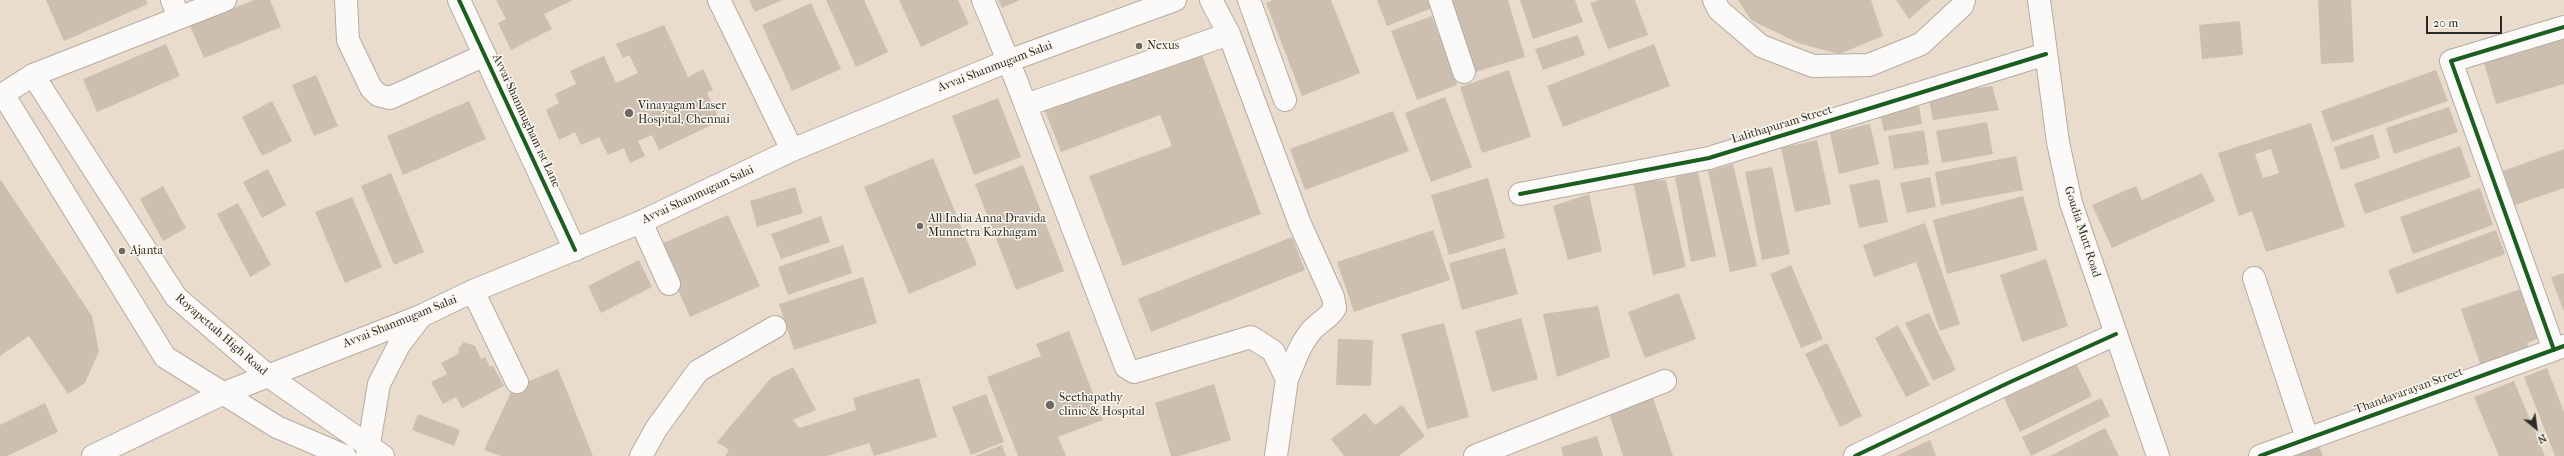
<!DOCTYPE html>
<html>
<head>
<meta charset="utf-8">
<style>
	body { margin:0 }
	#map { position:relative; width:2564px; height:456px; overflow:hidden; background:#e9dccd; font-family:"IM FELL French Canon",serif }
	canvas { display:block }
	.north { position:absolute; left:2516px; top:408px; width:40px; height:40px; -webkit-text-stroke:3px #fbf7ec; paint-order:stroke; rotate:151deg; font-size:11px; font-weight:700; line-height:16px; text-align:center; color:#2b2b2b }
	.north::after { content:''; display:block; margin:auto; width:14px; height:18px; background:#2b2b2b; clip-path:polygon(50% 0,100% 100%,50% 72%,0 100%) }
	.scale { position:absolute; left:2426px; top:16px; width:76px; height:18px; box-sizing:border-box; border:2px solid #2b2b2b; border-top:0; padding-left:5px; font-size:12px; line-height:14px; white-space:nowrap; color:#2b2b2b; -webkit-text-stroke:3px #fbf7ec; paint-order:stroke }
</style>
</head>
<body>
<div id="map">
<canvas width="2564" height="456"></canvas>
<div class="north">N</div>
<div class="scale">20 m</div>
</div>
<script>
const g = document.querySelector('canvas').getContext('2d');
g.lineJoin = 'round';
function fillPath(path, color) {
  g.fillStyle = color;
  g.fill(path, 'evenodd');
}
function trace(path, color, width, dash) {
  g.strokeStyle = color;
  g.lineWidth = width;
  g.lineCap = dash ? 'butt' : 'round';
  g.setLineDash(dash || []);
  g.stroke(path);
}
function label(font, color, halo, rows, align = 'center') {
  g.font = font + ' "IM FELL French Canon",serif';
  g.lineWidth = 3;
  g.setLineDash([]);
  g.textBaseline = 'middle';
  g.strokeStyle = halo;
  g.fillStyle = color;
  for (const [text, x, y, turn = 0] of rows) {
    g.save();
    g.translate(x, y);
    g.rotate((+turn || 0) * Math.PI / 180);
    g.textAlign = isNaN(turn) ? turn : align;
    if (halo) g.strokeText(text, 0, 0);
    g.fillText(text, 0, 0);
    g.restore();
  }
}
const building = new Path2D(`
	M46 0H146L148 4 64 41Z
	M254 0H270L281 27 204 58 190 26Z
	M496 0H573L544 14 552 29 511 50 498 23 506 19Z
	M749 0H782L755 12Z
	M826 0H864L888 52 856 67Z
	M899 0H958L969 24 921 47Z
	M998 0H1020L1002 8Z
	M1273 0H1331L1360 73 1302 96 1266 3Z
	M1377 0H1429L1432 8 1387 26Z
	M1449 0H1508L1525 57 1472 73Z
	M1520 0H1575L1583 22 1533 39Z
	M1599 0H1635L1648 35 1608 49 1590 3Z
	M1738 0H1871L1883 36 1839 54 1798 43 1751 20Z
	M1896 0H1931L1909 19Z
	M2318 0H2351L2354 62 2321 64Z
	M811 3 841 69 792 91 762 25Z
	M1432 16 1457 85 1417 100 1391 31Z
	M2240 21 2243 55 2202 59 2199 25Z
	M664 25 688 77 703 69 713 90 707 93 720 121 659 150 652 135 638 141 645 156 630 163 624 148 608 155 599 137 581 145 575 132 559 140 546 110 559 103 555 94 576 84 570 71 604 56 616 83 638 73 629 55 623 58 616 44Z
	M2564 32V84L2496 104 2482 56Z
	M1578 35 1585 55 1543 70 1535 49Z
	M166 44 180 76 97 112 83 79Z
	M1654 44 1670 86 1563 127 1547 86Z
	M1200 49 1261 214 1123 266 1089 176 1172 146 1160 115 1061 152 1044 108Z
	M1509 70 1531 137 1482 153 1460 87Z
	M2436 70 2448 101 2332 142 2321 111Z
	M316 75 338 126 314 136 292 85Z
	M1992 86 1999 110 1933 120 1928 95Z
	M1445 97 1472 167 1431 182 1405 113Z
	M998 98 1021 157 974 175 952 116Z
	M1918 99 1922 124 1884 131 1879 109Z
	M272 101 292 141 262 156 242 117Z
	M469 101 486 139 403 175 387 136Z
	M2449 107 2458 132 2394 154 2386 128Z
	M1393 111 1409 151 1305 190 1290 149Z
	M1987 122 1993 154 1942 163 1936 131Z
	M2311 123 2345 227 2266 252 2252 211 2239 216 2218 153ZM2271 149 2279 173 2263 178 2255 154Z
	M1870 124 1879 164 1839 174 1830 133Z
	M1924 130 1929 164 1894 169 1888 136Z
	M2373 134 2380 158 2341 170 2334 147Z
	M1817 140 1831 204 1795 212 1781 148Z
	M2460 146 2471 177 2365 214 2354 184Z
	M2564 149V188L2515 205 2503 171Z
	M2016 156 2023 190 1941 205 1935 172Z
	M933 158 977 265 909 294 864 187Z
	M1733 164 1757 266 1730 272 1708 171Z
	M1023 165 1064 271 1016 290 975 184Z
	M1772 167 1790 254 1762 260 1745 172Z
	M268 169 286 205 262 218 243 182Z
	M1698 172 1716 256 1691 262 1675 177Z
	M391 173 424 252 394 265 361 186Z
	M2202 173 2215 201 2112 248 2092 205 2136 186 2142 200Z
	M1930 177 1936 207 1907 213 1900 183Z
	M1488 178 1505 238 1449 255 1431 195Z
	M0 179 92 316 99 351 85 383 68 394 29 336 0 356Z
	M1879 179 1888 222 1859 228 1849 185Z
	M1666 180 1686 267 1653 275 1633 182Z
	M163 186 186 228 163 241 140 199Z
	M795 187 803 213 757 227 750 201Z
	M2480 188 2493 225 2413 254 2400 217Z
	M1589 194 1602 251 1568 260 1553 206Z
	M2023 196 2038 250 1947 274 1933 220Z
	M352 197 382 267 345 283 315 212Z
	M238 203 271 265 250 277 217 214Z
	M728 215 760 286 690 317 658 245Z
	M821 216 830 242 781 259 771 234Z
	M1925 223 1960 324 1940 331 1916 262 1874 277 1863 245Z
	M1433 230 1450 280 1354 312 1337 262Z
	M2496 230 2505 254 2397 294 2388 270Z
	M1292 237 1305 270 1151 332 1138 299Z
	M843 245 852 273 788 295 778 267Z
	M1505 248 1518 294 1462 310 1449 263Z
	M2046 259 2068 326 2022 342 2000 275Z
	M639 260 652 287 601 313 588 286Z
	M1791 265 1823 339 1801 348 1770 274Z
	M2564 273V312L2551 277Z
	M863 277 877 323 794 350 779 304Z
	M2530 286 2540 338 2527 343 2531 356 2483 372 2461 309Z
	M1679 293 1696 339 1645 358 1628 312Z
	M1598 306 1610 357 1557 377 1543 314Z
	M1929 313 1956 370 1933 381 1905 323Z
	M1521 318 1538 379 1492 392 1475 331Z
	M1444 323 1469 417 1427 429 1401 334Z
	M1898 325 1930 385 1906 397 1875 338Z
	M1069 331 1103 420 1058 437 1066 456H1018L987 377 1041 356 1036 344Z
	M1338 339 1373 340 1371 386 1336 385Z
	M464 342 475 346 481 359 485 357 490 367 493 366 504 386 462 408 456 397 443 404 431 382 447 374 441 363 458 354 459 348Z
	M1827 343 1862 416 1840 427 1805 354Z
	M2074 359 2092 396 2020 432 2002 394Z
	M793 367 816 410 793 420 799 428 856 410 853 398 919 378 937 437 874 456 869 443 827 456H725L729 450 717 442 771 378Z
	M2547 368 2564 412V456H2555L2524 377Z
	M558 369 593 456H501L484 450 513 388Z
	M2514 381 2545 456H2499L2474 397Z
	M1214 384 1231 440 1180 456H1171L1155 403Z
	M986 394 1004 442 971 455 952 407Z
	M1652 395 1673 456H1623L1608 410Z
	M2101 398 2110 416 2031 456 2022 437Z
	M45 403 58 432 7 456H0V425Z
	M1402 405 1425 436 1399 456H1344L1331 439 1365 413 1375 425Z
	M418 414 460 430 454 446 412 430Z
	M2105 428 2119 456H2050Z
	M1597 436 1603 456H1563L1561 447Z
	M1930 440 1936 456H1896Z
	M1002 445 1006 456H975Z
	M2319 445 2323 456H2296L2295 454Z`);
const minor = new Path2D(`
	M172 0 179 18
	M346 0 348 40 371 88 378 95 390 98 485 55
	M459 0 575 250
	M719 0 792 150
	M983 0 1016 80 1126 367 1134 372 1251 337 1273 351 1287 379 1276 456
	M1211 0 1229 34
	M1249 0 1285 100
	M1440 0 1464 72
	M1714 0 1719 10 1761 46 1813 66 1869 65 1921 44 1962 6 1964 0
	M0 96 33 75 225 0
	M1026 105 1229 34 1300 224 1333 297 1335 308C1329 318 1321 321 1313 329 1300 343 1294 363 1287 379
	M1520 194 1709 158 2046 54
	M641 222 669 284
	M2254 278 2307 438
	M473 291 517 382
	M2554 350 2451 61 2564 27
	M367 456 379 384 399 345 421 316
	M641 456 656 429 698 371 775 327
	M1475 456 1665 381
	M1855 456 2008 383 2116 334
	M2260 456 2564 346`);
const major = new Path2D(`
	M2039 0 2058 142 2071 203 2158 456
	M33 75 176 297 267 375 383 456
	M3 94 165 357 277 427 345 456
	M93 456 222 394 421 316 473 291 641 222 792 150 1008 61 1175 0`);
const cycleway = new Path2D(`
	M459 0 575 250
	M1520 194 1709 158 2046 54
	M2554 350 2451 61 2564 27
	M1855 456 2008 383 2116 334
	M2260 456 2564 346`);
const markers = [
	[1139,46,4,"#6e6964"],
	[629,113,5,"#6e6964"],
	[920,226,4,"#6e6964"],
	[122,251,4,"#6e6964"],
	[1050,405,5,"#6e6964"]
];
const poiNames = [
	["Nexus",1147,46],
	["Vinayagam Laser",638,106],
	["Hospital, Chennai",638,120],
	["All India Anna Dravida",928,219],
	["Munnetra Kazhagam",928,233],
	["Ajanta",130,251],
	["Seethapathy",1059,398],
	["clinic & Hospital",1059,412]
];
const streetNames = [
	["Avvai Shanmugam Salai",995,67,-21],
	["Avvai Shanmugham 1st Lane",526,121,65],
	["Lalithapuram Street",1782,125,-17],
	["Avvai Shanmugam Salai",698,195,-25],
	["Goudia Mutt Road",2082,232,72],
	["Avvai Shanmugam Salai",400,322,-22],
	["Royapettah High Road",221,335,41],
	["Thandavarayan Street",2409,391,-20]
];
fillPath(building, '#ccbfb0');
trace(minor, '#b4aba2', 24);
trace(major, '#b4aba2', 24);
trace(minor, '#fcfaf8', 22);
trace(major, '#fcfaf8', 22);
trace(cycleway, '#1b5e20', 4);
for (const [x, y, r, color] of markers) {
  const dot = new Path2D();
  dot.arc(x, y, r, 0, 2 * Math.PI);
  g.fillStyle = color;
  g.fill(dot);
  trace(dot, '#fbf7ec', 1.5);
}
label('12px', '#2b2b2b', '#fbf7ec', poiNames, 'left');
label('12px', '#2b2b2b', '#fbf7ec', streetNames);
</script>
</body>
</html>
